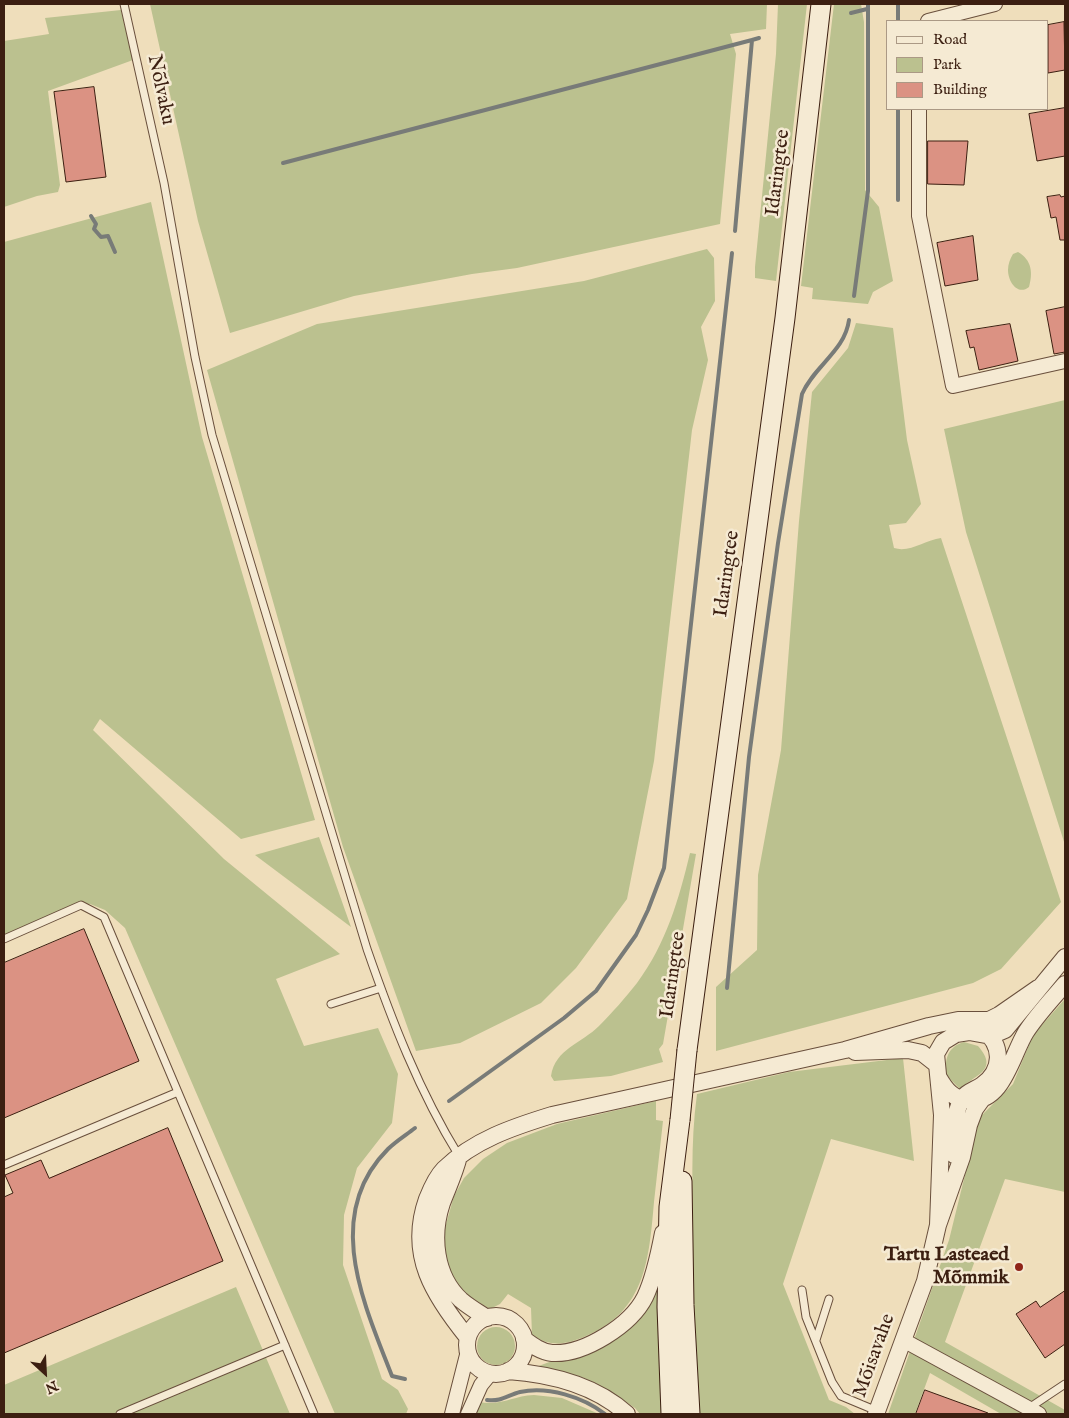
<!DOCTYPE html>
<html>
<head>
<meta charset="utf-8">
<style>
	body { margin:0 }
	#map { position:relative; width:1069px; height:1418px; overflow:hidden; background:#efdebb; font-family:"IM FELL English",serif }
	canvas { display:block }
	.frame { position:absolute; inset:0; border:5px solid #3c1f11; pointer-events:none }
	.legend { position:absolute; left:886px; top:20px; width:162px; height:90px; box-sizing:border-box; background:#f5ead3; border:1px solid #ab9985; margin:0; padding:6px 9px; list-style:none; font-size:15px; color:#3c1f11 }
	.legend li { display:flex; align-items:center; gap:10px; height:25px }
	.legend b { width:25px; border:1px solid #ab9985 }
	.north { position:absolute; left:20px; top:1348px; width:50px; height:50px; -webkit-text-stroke:4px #f5ead3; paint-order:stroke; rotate:155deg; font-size:14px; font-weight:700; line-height:20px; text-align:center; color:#3c1f11 }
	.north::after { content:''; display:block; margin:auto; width:18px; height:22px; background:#3c1f11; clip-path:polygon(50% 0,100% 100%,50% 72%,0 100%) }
</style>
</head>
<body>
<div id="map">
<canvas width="1069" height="1418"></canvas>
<div class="frame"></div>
<ul class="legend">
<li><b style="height:6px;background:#f5ead3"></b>Road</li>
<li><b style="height:14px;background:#bbc18f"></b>Park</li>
<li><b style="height:14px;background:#db9283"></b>Building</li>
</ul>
<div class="north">N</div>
</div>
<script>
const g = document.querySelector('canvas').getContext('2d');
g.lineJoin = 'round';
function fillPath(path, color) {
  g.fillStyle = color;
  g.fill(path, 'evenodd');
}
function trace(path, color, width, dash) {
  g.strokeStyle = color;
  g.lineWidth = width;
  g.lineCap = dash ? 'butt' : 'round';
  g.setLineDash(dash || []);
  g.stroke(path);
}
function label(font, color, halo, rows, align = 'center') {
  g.font = font + ' "IM FELL English",serif';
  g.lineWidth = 5;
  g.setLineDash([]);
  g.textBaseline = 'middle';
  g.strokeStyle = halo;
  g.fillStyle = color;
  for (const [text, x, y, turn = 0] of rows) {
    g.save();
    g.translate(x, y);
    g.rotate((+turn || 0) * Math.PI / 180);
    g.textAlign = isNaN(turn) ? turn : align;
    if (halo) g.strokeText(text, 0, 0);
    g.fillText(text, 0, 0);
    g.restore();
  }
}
const green = new Path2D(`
	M150 4H767L766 29 730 34 736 54 720 224 517 268 472 274 354 296 230 333 198 221Z
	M778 4H807L776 281 755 278V267L776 54Z
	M834 4H861L864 22 865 190 879 207 893 281 873 292 868 304 812 299 813 288 801 286Z
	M121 10 133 60 48 91 60 185 58 192 37 196 4 207V41L49 34 45 18Z
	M151 202 202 437 315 820 241 839 100 719 93 730 224 859 340 954 276 979 304 1046 378 1028 398 1074 392 1123 357 1168 344 1215 343 1265 382 1379 398 1390 408 1409 406 1414H335L125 928 105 910 90 904 4 938V242Z
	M707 249 714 258 715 301 701 327 708 360 692 430 654 761 627 899 576 968 541 1003 460 1043 416 1051 343 847 207 370 317 324 584 281Z
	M1018 252C1032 260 1033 273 1029 287 1018 296 1008 282 1008 270 1008 264 1010 259 1013 254Z
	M856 323 893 328 907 440 921 504 906 523 889 525 894 548C910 553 925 540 941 538L1061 902 1001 969 973 983 716 1051V987L757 950 758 875 781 750 799 521 812 392 848 348Z
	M1065 400V845L966 532 944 429Z
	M319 837 351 927 255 855Z
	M690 853 696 854 663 1044 659 1049 663 1062 611 1076 554 1081 551 1076C555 1049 582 1043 599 1026 612 1013 626 997 637 983 666 944 679 899 690 853Z
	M1065 999V1192L1005 1179 945 1342 1065 1410V1414H1001L930 1373 915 1414H888L949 1240 979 1118 1013 1084 1033 1035Z
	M964 1042 978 1046C1000 1071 974 1075 960 1089L947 1076C944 1060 947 1047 964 1042Z
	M903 1058 914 1161 831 1139 783 1284 829 1400 846 1407 855 1414H699C693 1358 693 1303 693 1246 693 1195 690 1144 697 1094L789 1072Z
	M656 1101V1120L663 1121C660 1148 657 1175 654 1202 649 1258 646 1311 586 1336 566 1345 550 1347 532 1335L531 1308 508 1294 500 1304 490 1309 460 1291 445 1260 444 1231 454 1196 464 1178 483 1159 507 1143 557 1124Z
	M236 1287 290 1414H4V1385Z
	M657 1290 663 1414H640L635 1408C595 1381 584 1374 536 1367L560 1358 577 1356Z
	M477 1346a19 19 0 1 1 38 0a19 19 0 1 1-38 0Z
	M534 1395 562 1398 599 1414H474L479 1402C502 1406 512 1396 534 1395Z`);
const stream = new Path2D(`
	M851 13 867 9
	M898 21V4
	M283 163 752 40
	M898 200V109
	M91 216 96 224 94 229 101 237 108 236 115 252
	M735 231 752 40 759 38
	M854 296 868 191V4
	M727 988 749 757 778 543 802 394C814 366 845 351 849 320
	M449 1101 564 1018 596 991 636 935 648 910 664 868 732 253
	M405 1379 392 1376C364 1304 322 1215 388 1149 396 1141 406 1135 415 1128
	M487 1400C501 1402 508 1395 520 1392 548 1386 583 1397 605 1414`);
const building = new Path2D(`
	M1064 22 1065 70 1048 73V25Z
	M94 87 106 177 66 182 54 92Z
	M1065 108V156L1037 161 1029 114Z
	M928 141H968L964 185 928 184Z
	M1060 195 1061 197 1065 196V240H1060L1056 217 1051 218 1047 197Z
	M973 236 978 280 945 286 937 243Z
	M1065 307V352L1054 354 1046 311Z
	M1010 324 1018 361 979 370 974 347 970 348 966 331Z
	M84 929 139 1061 4 1118V963Z
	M168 1128 223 1261 4 1353V1197L13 1193 5 1175 41 1160 49 1178Z
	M1065 1291V1344L1045 1358 1016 1314 1036 1301 1040 1307Z
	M925 1390 988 1413V1414H916Z`);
const service = new Path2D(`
	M124 4 164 183 195 357 212 435 367 949C392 1021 419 1091 459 1156
	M4 939 81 905 104 917 314 1414
	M331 1004 381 988
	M4 1165 178 1092
	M802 1290 806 1317 832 1382 841 1396 877 1411
	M816 1340 829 1299
	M1029 1408 1065 1384
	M120 1414 285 1345`);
const minor = new Path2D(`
	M928 21 995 4
	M919 109V216L953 386 1065 361
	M903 1340 1039 1414
	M452 1414 468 1351
	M468 1414 481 1385 490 1374`);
const tertiary = new Path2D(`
	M855 1052 908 1050 922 1053 936 1064
	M939 1078C946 1090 953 1099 968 1100 1003 1105 1012 1054 1026 1032 1037 1015 1052 999 1065 984
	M954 1155C955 1138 953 1115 961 1101 965 1092 975 1090 982 1085 1003 1070 1003 1045 983 1030
	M459 1156C455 1173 448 1187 442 1203 431 1236 435 1276 461 1300 469 1307 478 1312 487 1318
	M938 1225 942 1115 936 1054 943 1042 956 1034 969 1032 991 1036 1005 1030 1065 957
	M467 1345a29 29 0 1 1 58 0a29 29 0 1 1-58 0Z
	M468 1338C434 1296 407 1255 427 1199 431 1189 436 1177 444 1169 474 1140 513 1127 552 1115L845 1050 929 1026 958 1020H989L999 1015 1038 988
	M524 1339C532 1345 541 1352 552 1353 584 1355 631 1325 645 1297 654 1278 659 1254 663 1233
	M508 1371C551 1374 595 1385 627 1414
	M876 1414 925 1281 938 1225 962 1157 969 1125 975 1109 983 1098`);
const secondary = new Path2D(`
	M687 1050 785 318 821 4
	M682 1181 684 1305 690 1414
	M671 1414 667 1307 669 1207 680 1120`);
const secondaryBridge = new Path2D(`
	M680 1120 687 1050`);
const markers = [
	[1019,1267,5,"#8f2418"]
];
const streetNames = [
	["Nõlvaku",160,90,78],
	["Idaringtee",779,173,-83],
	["Idaringtee",728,574,-82],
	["Idaringtee",674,975,-82],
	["Mõisavahe",875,1356,-70]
];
const poiNames = [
	["Tartu Lasteaed",1009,1256],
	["Mõmmik",1009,1279]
];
fillPath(green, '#bbc18f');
trace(stream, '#787b78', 4);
fillPath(building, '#db9283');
trace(building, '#3c1f11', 1);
trace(service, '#694f3c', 9);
trace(minor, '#694f3c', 16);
trace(tertiary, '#694f3c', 18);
trace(secondary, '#3c1f11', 21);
trace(service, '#f5ead3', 7);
trace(minor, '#f5ead3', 14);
trace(tertiary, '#f5ead3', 16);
trace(secondary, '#f5ead3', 19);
trace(secondaryBridge, '#3c1f11', 21, []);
trace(secondaryBridge, '#f5ead3', 19);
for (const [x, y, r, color] of markers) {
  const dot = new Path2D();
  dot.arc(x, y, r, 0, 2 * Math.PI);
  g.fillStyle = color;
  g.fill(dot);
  trace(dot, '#f5ead3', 2);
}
label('20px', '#3c1f11', '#f5ead3', streetNames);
label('bold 20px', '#3c1f11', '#f5ead3', poiNames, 'right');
</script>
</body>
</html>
